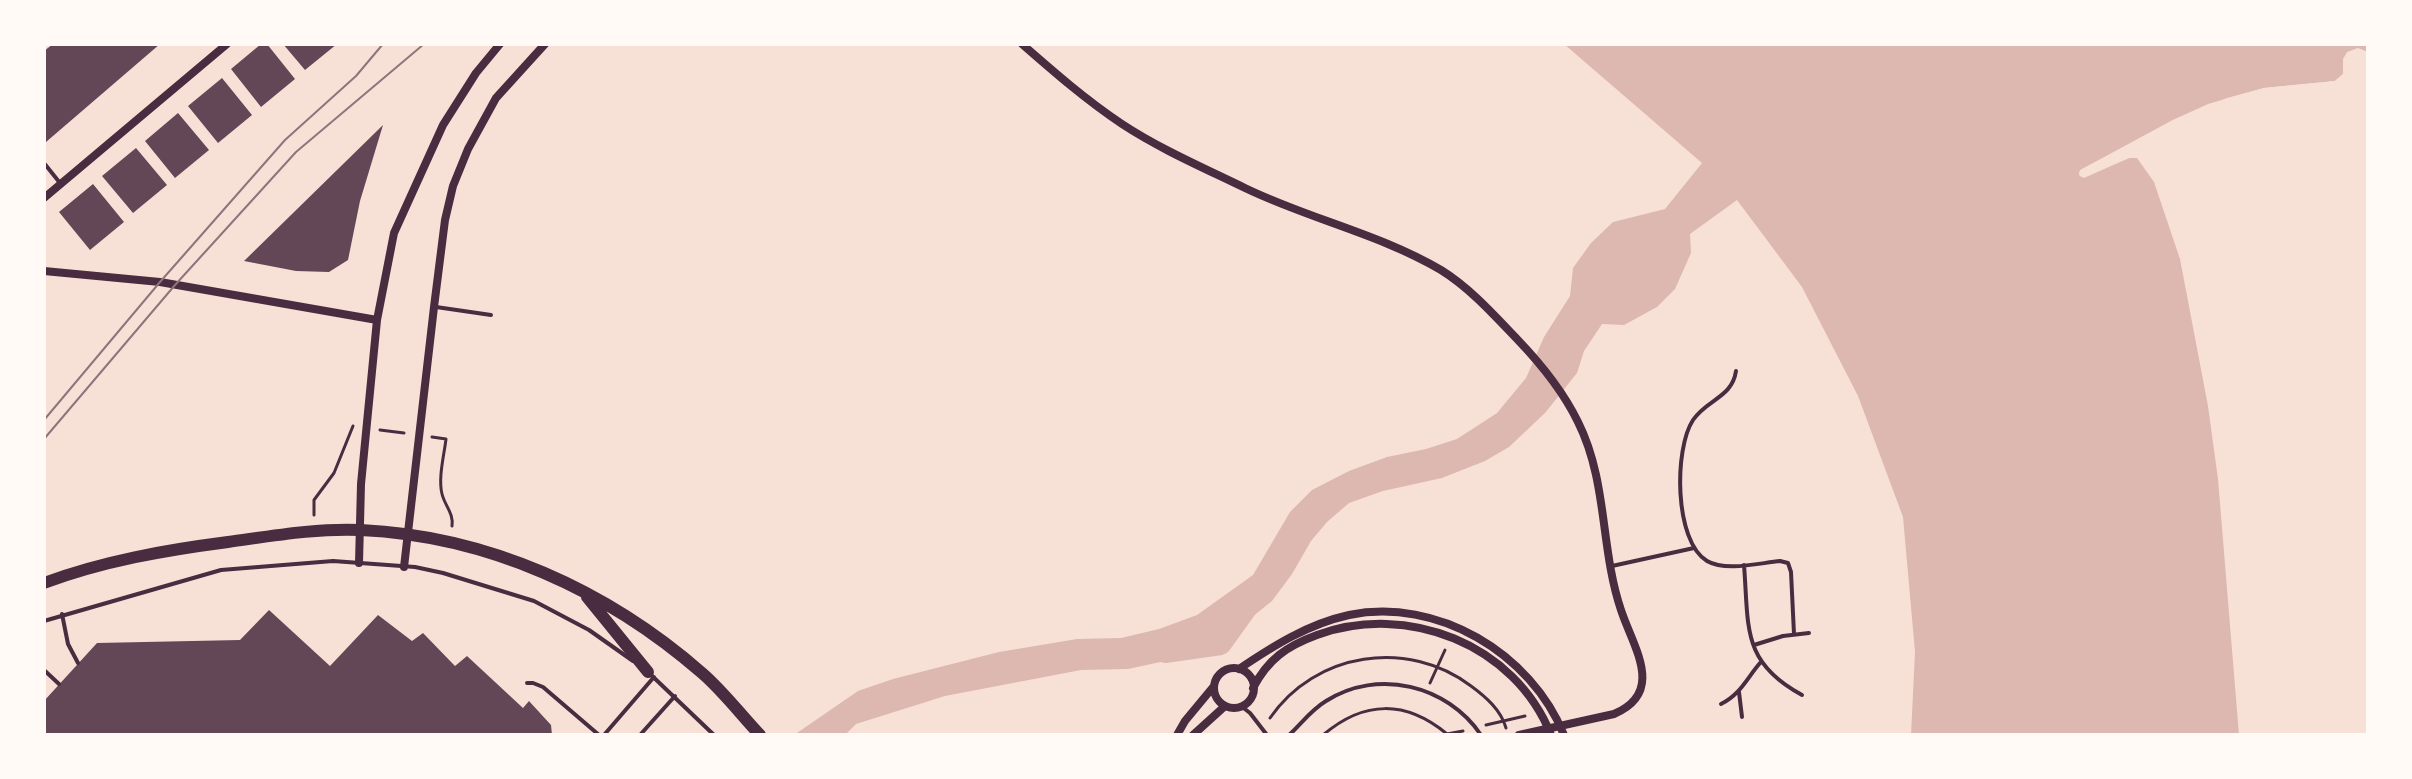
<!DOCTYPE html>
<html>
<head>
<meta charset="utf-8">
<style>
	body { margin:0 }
	#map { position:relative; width:2412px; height:779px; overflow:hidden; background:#f7e1d7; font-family:"Times New Roman",serif }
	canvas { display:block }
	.frame { position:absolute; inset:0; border:46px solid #fffaf5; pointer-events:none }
</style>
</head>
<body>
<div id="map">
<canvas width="2412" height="779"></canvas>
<div class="frame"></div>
</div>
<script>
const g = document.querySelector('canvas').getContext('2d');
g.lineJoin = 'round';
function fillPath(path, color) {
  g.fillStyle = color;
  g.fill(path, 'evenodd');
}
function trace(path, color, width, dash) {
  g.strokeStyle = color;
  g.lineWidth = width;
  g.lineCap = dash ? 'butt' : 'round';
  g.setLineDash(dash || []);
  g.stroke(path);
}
const water = new Path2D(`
	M1564 44H2368V52L2358 48 2347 52 2343 59V74L2335 81 2264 88 2227 98 2173 120 2079 172 2081 177 2129 158H2137L2154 182 2180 259 2208 406 2218 479 2239 735H1911L1915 652 1903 517 1858 396 1802 287 1737 200 1690 234 1691 253 1675 289 1657 307 1624 325 1602 324 1584 351 1577 373 1545 413 1509 447 1485 461 1442 478 1383 491 1349 503 1327 522 1311 541 1292 574 1272 601 1247 621 1165 661 1128 669 1081 670 945 696 856 724 845 735H794L858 691 893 679 999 652 1077 639 1121 638 1159 629 1197 615 1253 575 1290 512 1312 490 1349 471 1387 457 1426 449 1457 439 1497 413 1526 378 1544 337 1570 296 1573 268 1591 243 1613 222 1665 209 1702 163Z`);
const pier = new Path2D(`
	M2343 74V80L2336 85 2265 92 2210 108 2175 123 2083 173 2130 154 2141 156 2129 158 2084 178 2079 175 2080 170 2173 120 2208 104 2264 88 2335 81Z`);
const canal = new Path2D(`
	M1165 653 1221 645 1249 606`);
const building = new Path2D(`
	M53 44H160L46 142 44 139V51Z
	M261 44H267L295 79 261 107 231 69Z
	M283 44H337L305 70Z
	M222 78 252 115 218 143 188 106Z
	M178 113 209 150 175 178 145 141Z
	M383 125 360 201 348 260 329 272 296 271 244 261Z
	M136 148 167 185 133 213 102 176Z
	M93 184 124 222 90 250 59 212Z
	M269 610 330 666 378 615 412 641 423 633 455 666 467 656 523 708 529 701 551 725 552 735H44V701L97 643 240 640Z`);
const path = new Path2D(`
	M380 430 404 433
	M432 437 446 439C444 456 438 478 442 494 445 506 454 514 452 526
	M314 515V500L334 473 353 426
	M1430 683 1445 650
	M1270 718C1315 652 1408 638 1471 686 1486 697 1501 710 1506 728
	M1486 725 1525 716
	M1323 735C1364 700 1406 700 1447 734L1463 731`);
const service = new Path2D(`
	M44 163 60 183
	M436 307 491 315
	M1736 371C1732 398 1707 399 1693 420 1674 449 1674 541 1707 561 1726 572 1759 563 1780 561L1788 563 1791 572 1794 634
	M1744 565C1749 627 1741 662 1802 695
	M1612 566 1694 548
	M62 614 68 644 78 663
	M44 621 221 570 333 561 415 567 443 573 534 601 589 630 633 661
	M1754 645 1783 636 1809 633
	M44 670 59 684
	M649 673 714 735
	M527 683H533L543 687 599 735
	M1739 692 1742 717
	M1721 704C1740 695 1747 678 1760 663
	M1241 706 1250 713 1267 735
	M604 735 654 677
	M640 735 675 696
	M1289 735C1302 723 1311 710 1326 701 1378 668 1447 685 1481 735`);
const minor = new Path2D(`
	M1022 44C1054 72 1086 100 1122 124 1160 149 1204 168 1245 188 1309 219 1380 234 1441 270 1470 288 1494 315 1517 339 1541 364 1563 391 1578 422 1608 482 1600 548 1621 610 1633 647 1666 692 1614 714L1519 735
	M44 198 227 44
	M44 271 160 282 377 320
	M359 563 361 484 377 320 394 233 443 125 476 73 500 44
	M404 567 434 307 445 220 453 186 468 149 496 98 545 44
	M1214 688a20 20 0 1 1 40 0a20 20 0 1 1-40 0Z
	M1239 669C1273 646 1308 624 1349 615 1437 597 1531 653 1564 735
	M1253 688C1268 659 1287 646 1317 635 1407 602 1515 644 1551 735
	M1177 735 1185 721 1214 686
	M1193 735 1225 706`);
const primary = new Path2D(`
	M44 583C103 561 166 550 228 542 272 536 316 528 361 530 488 536 607 590 702 673 723 691 741 715 760 735
	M587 597 648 672`);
const tram = new Path2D(`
	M44 420 160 282 285 140 356 76 383 44
	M44 439 175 285 296 152 424 44`);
fillPath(water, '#dcb8b0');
fillPath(pier, '#f7e1d7');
trace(canal, '#dcb8b0', 20);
fillPath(building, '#644757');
trace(path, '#4a2c40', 3);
trace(service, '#4a2c40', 4);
trace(minor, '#4a2c40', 8);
trace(primary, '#4a2c40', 12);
trace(tram, '#8f747c', 2);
</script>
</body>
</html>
